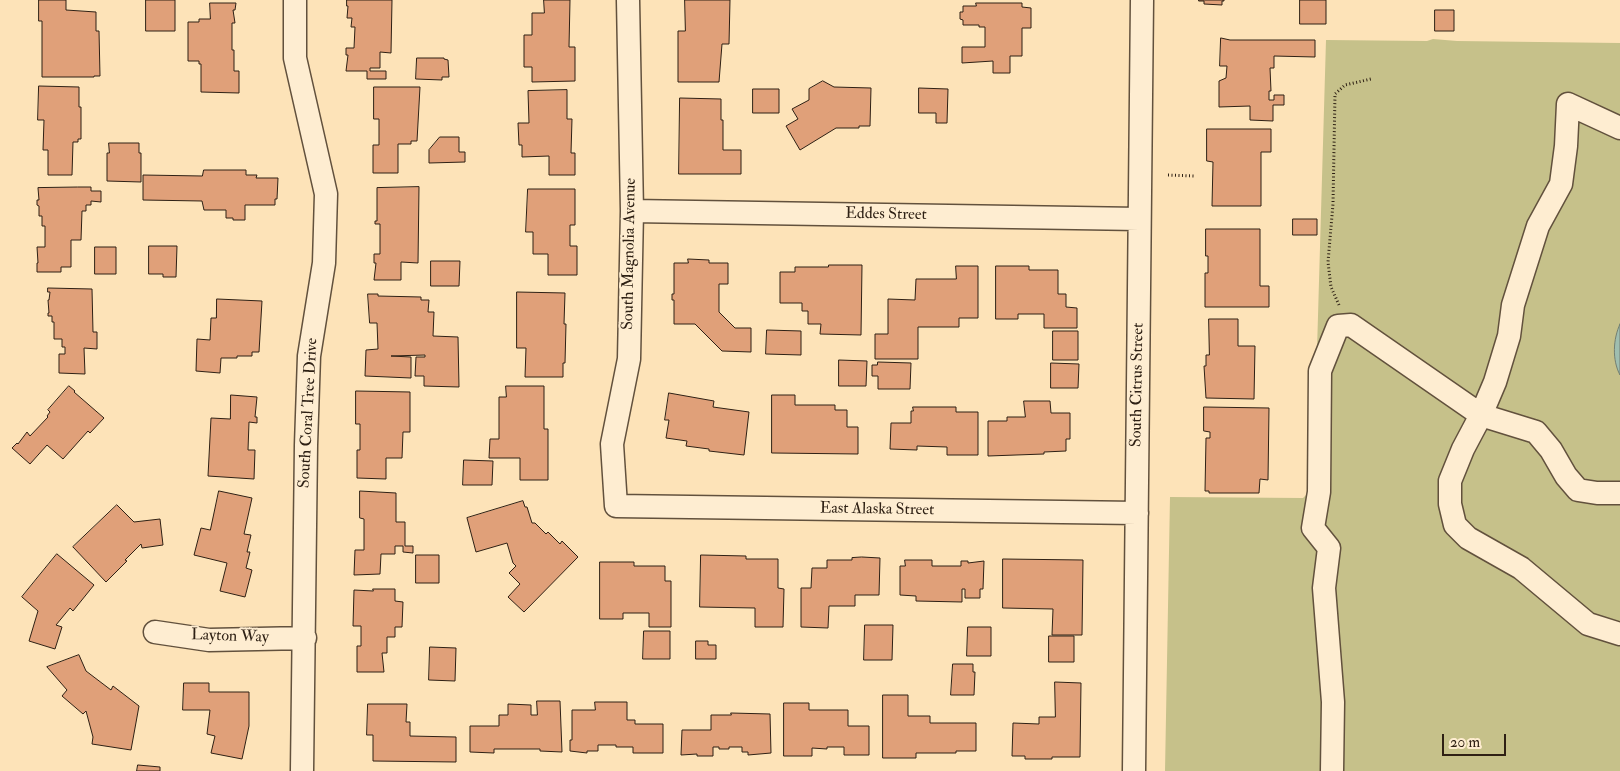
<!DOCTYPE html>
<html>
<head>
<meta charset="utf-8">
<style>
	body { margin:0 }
	#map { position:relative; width:1620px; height:771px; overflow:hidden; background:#fde3b8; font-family:"IM FELL Double Pica",serif }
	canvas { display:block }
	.scale { position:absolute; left:1442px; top:734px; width:64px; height:22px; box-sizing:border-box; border:2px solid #2e2014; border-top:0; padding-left:6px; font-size:15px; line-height:18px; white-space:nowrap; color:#2e2014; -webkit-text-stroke:4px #feedd1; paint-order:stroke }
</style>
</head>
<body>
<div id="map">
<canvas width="1620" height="771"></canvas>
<div class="scale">20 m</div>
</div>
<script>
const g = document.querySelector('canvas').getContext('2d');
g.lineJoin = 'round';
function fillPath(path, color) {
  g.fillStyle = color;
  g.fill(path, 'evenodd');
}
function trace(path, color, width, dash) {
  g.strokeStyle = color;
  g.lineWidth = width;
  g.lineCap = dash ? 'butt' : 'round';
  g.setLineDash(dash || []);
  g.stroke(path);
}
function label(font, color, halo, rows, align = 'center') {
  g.font = font + ' "IM FELL Double Pica",serif';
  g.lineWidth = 4;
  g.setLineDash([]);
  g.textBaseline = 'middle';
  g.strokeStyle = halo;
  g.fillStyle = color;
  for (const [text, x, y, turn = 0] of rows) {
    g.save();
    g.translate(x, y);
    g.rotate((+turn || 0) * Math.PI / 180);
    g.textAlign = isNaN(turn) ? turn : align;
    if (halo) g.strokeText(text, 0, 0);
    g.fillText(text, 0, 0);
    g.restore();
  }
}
const green = new Path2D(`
	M1433 39 1457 41 1620 43V771H1165L1170 497 1303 498 1313 488 1326 40 1427 41Z`);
const water = new Path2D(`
	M1620 324V375C1612 360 1613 339 1620 324Z`);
const building = new Path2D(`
	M39 0H66V10L96 12V31H99L100 76H94V77H42V21H39Z
	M146 0H175V31H146Z
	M347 0H392L391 53 380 52V68H370V71H386V79H367V71H346L348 55H346V48H354L355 27H351L352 18H347L348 6H347Z
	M544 0H570L569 47H575V81L532 82V67H524V35H532V13H544Z
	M685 0H730L729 44H722L719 82H678V31H685Z
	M1199 0H1224V1H1222V5L1204 4V1H1199Z
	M1300 0H1326V24H1300Z
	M210 3H236L235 10H233L235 23H232V50H234V71H239V93L201 92V64H199V61H188V22H199V19H210Z
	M976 3H1022V7L1031 8V28H1022V56H1010V73H993V61L962 63V47H985V27H979V25H963V20L960 19V12H963V6H976Z
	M1435 10H1454V31H1435Z
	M1221 38 1230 40H1315V57L1274 56V68H1270L1271 91H1269V100H1274V95H1284V105H1273V121L1250 120V106L1219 107V81L1226 78 1227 66H1220Z
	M417 58H444V59L448 60 449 77H442V80L416 79Z
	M823 81 834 87 871 88 870 126H859V128H836L800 150 786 126 798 119 792 109 809 100V89Z
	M39 86 79 87V107H81V139H78V142H73L72 175H48V150H43L44 120H38Z
	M374 87H420L417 141H411V144H398V173H373V145H379V119H374Z
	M919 88 948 89 947 123H936V113H919Z
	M753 89H779V113H753Z
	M567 90V119H572L571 153H575V175H549V156L522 157V145H519L518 123H529L528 91Z
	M680 98 721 99V120H723V150H741V174H679Z
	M1207 129H1271V152H1261V206H1212L1213 162 1207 161Z
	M440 137H459V152H465V162L429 163V150Z
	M109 143H139V153H141V182L107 181V153H109Z
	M204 170H246V175H257L256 178H278L277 199H275V205H245V220H233V218H226V210H204L202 201 143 200V175L202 176Z
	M78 187H91V191H101V202L91 201V205H86V211H82L81 240H71V267H61V272H37V263H38L37 247H45V226H42V216H39V206L37 205V200H39L38 188Z
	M419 187 418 263 401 262V280H374L376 263H374V254H380V224H375V221H377V188Z
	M528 189H575V225H570V246H577V275H548V254H533V232H526Z
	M1293 219H1317V235H1293Z
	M1206 229H1260V286H1269V307H1205V273H1208V256H1206Z
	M149 246H177L176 277H163V274H149Z
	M95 247H116V274H95Z
	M688 259 709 260V263H728V284H719V312L735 328H751V352L722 351 695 324H674V300H672V294H674V263H688Z
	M431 261H460L459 286H431Z
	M829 265H862L861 335 820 334 821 324H808V311H802V303H780V272H795V267H828Z
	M956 266H978V318H959V327H918V359H875V334H888V299L915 300 916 279H956Z
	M996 266H1029V270H1058V294H1066V307L1077 308V328H1044V314H1018V319H996Z
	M48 288 92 289 93 332H97V349L84 348 85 374 59 373V354H65V347H62V339H54V322H52V316H48V313H49L48 300H49L50 292H48Z
	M517 292 565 293 564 324H566L565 363H563V377H525L526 348H517Z
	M368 294H378V296L421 297V300H429L428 312H434L433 336 458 337 459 387 424 386V376H415L416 357H425V355L391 356 411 357V378L365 376 366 350 378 349 377 323H370Z
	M217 299 262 301 259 352H252V356H237V358H221L220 373 196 371 197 339 210 340 211 318H216Z
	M1209 319H1238V346H1255L1254 399 1206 398 1204 366H1206V355H1209Z
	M767 330 801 331V355L766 354Z
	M1053 331H1078V360H1053Z
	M839 360 867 361 866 386H839Z
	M878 362 911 363 910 389H878V376H872V365H877Z
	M1051 363 1079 364 1078 388H1051Z
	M69 386 75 391 74 392 104 418 90 433 88 431 63 459 47 445 30 464 12 448 17 443 18 444 27 432 30 436 48 417 47 416 50 412 48 410Z
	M506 386H544V429H548V480H520V458H489L490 439H499V397H506Z
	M356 391 410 392V432H403L402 458H386V479L357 478V450H360V424H356Z
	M669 393 714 401 713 407 749 412 744 455 709 451V449L686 446 687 441 666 438 669 420H665Z
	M231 395 257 397 255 417H257V423L249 422 248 450H255L254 479 208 476 211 418 230 419Z
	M772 395H795V405H835V410H847V427H858V454L772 453Z
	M1024 401H1050L1051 413H1070V439H1066V451L1044 452V454L988 456V421H1007V417H1025Z
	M913 407H956V412H978V455H947V447L917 446V450L890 449 891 423H911V411H913Z
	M1204 407 1269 408 1268 480 1260 479 1259 493H1209V491H1205L1206 438H1210V432L1204 431Z
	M464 460 493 461 492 485H463Z
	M219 491 252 498 244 534 251 535 247 552H250L246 568 252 570 245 597 220 591 227 563 194 555 201 528 210 530Z
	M360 491 396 493V522H405V546H413V553L403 552V546H395V554H381L380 574 354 575 355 550H364V519L360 518Z
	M523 501 525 507H527L532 523H535L546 534 548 532 560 544 562 541 578 557 524 612 508 597 520 584 509 573 516 566 513 563 507 543 476 552 467 518Z
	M117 505 134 522 160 519 163 545 142 548 141 544 125 560 127 561 106 582 73 547Z
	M57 554 94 585 73 611 70 608 56 625 62 627 55 649 29 641 38 611 22 597Z
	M416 555H439V583H416Z
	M701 555 746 556V559H778V588L784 589 783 627H755V608L700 607Z
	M862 557 880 558 879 595H855V606H829L828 628 801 627V588H811L812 568H827V560H852V558Z
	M1003 559 1083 560 1082 635H1052L1053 609 1003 608Z
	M905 560H932V566H961V561H968V563L984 561 983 589H980V598H965V589H962V602L916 601V596L900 595V566H905Z
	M600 562H634V566H665V581H671V627H649V613H623V619H600Z
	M373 589H395V601L403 602 402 627H395V637H387V653H382L384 672H357V646H361V626H353L354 590 373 591Z
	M865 625H893L892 660H864Z
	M968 627H991V656H967Z
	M644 631H670V659H643Z
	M1049 636H1074V662H1049Z
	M696 641H708V645H716V659H696Z
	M430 647 456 648 455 681 429 680Z
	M79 655 86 671 111 690 113 686 139 706 131 750 92 744 93 737 86 711 83 714 62 696 67 690 47 667Z
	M953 664H973V672H975L974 695H951Z
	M1055 682 1081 683 1080 757H1052V759H1025V756H1012L1013 723 1039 724V717H1055Z
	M184 683H209V692H249V726L242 759 211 753 215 736 207 734 210 710H183Z
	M883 695H908V716H930V723H976V751H956V753H916V758H883Z
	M537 701H560L562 752 540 751V749H494V753L470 752V726H499V715H508V704L531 705V715H537Z
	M595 702H627V720H635V724H663V753H633V747H616V745H598V751H587V753L570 751V740H572V710H595Z
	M784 703H809V710H848V726H869V755H844V747H827V749L812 748V756H784Z
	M368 704H407L406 722H410V736L456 737V762L373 761V735H367Z
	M731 713 770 714 771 753 748 755V752H742V747H729V749H719V747H713V756H697V754L681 755 682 730H711V715H731Z
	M138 765 160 767V771H137Z`);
const path = new Path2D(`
	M1168 175 1195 176
	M1339 305 1331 287 1328 262 1333 204 1335 94 1345 85 1371 79`);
const minor = new Path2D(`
	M295 0V58L326 194 324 263 309 356 306 445 302 771
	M628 0 632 211 629 359 612 444 616 506 1137 513
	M1620 128 1568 104 1566 146 1561 184 1538 226 1513 305 1509 336 1495 382 1481 415 1463 449 1450 481V504L1455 525 1468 538 1521 568 1588 624 1620 634
	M632 211 1139 219
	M155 632 209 640 305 638
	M1134 771 1142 0
	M1332 771 1333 702 1324 588 1329 548 1313 528 1319 492 1320 371 1338 326 1351 325 1481 415 1536 432 1551 450 1566 476 1578 490 1597 493H1620`);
const streetNames = [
	["Eddes Street",886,215,1],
	["South Magnolia Avenue",630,254,-89],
	["South Citrus Street",1138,385,-89],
	["South Coral Tree Drive",309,413,-87],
	["East Alaska Street",877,510,1],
	["Layton Way",230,637,2]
];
fillPath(green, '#c6c18a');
fillPath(water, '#9fbeb0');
trace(water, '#727f72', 1);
fillPath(building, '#e0a079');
trace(building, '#2e2014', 1);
trace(minor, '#62513d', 25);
trace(path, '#2e2014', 3, [1, 2.5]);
trace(minor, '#feedd1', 22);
label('16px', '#2e2014', '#feedd1', streetNames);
</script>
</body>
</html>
